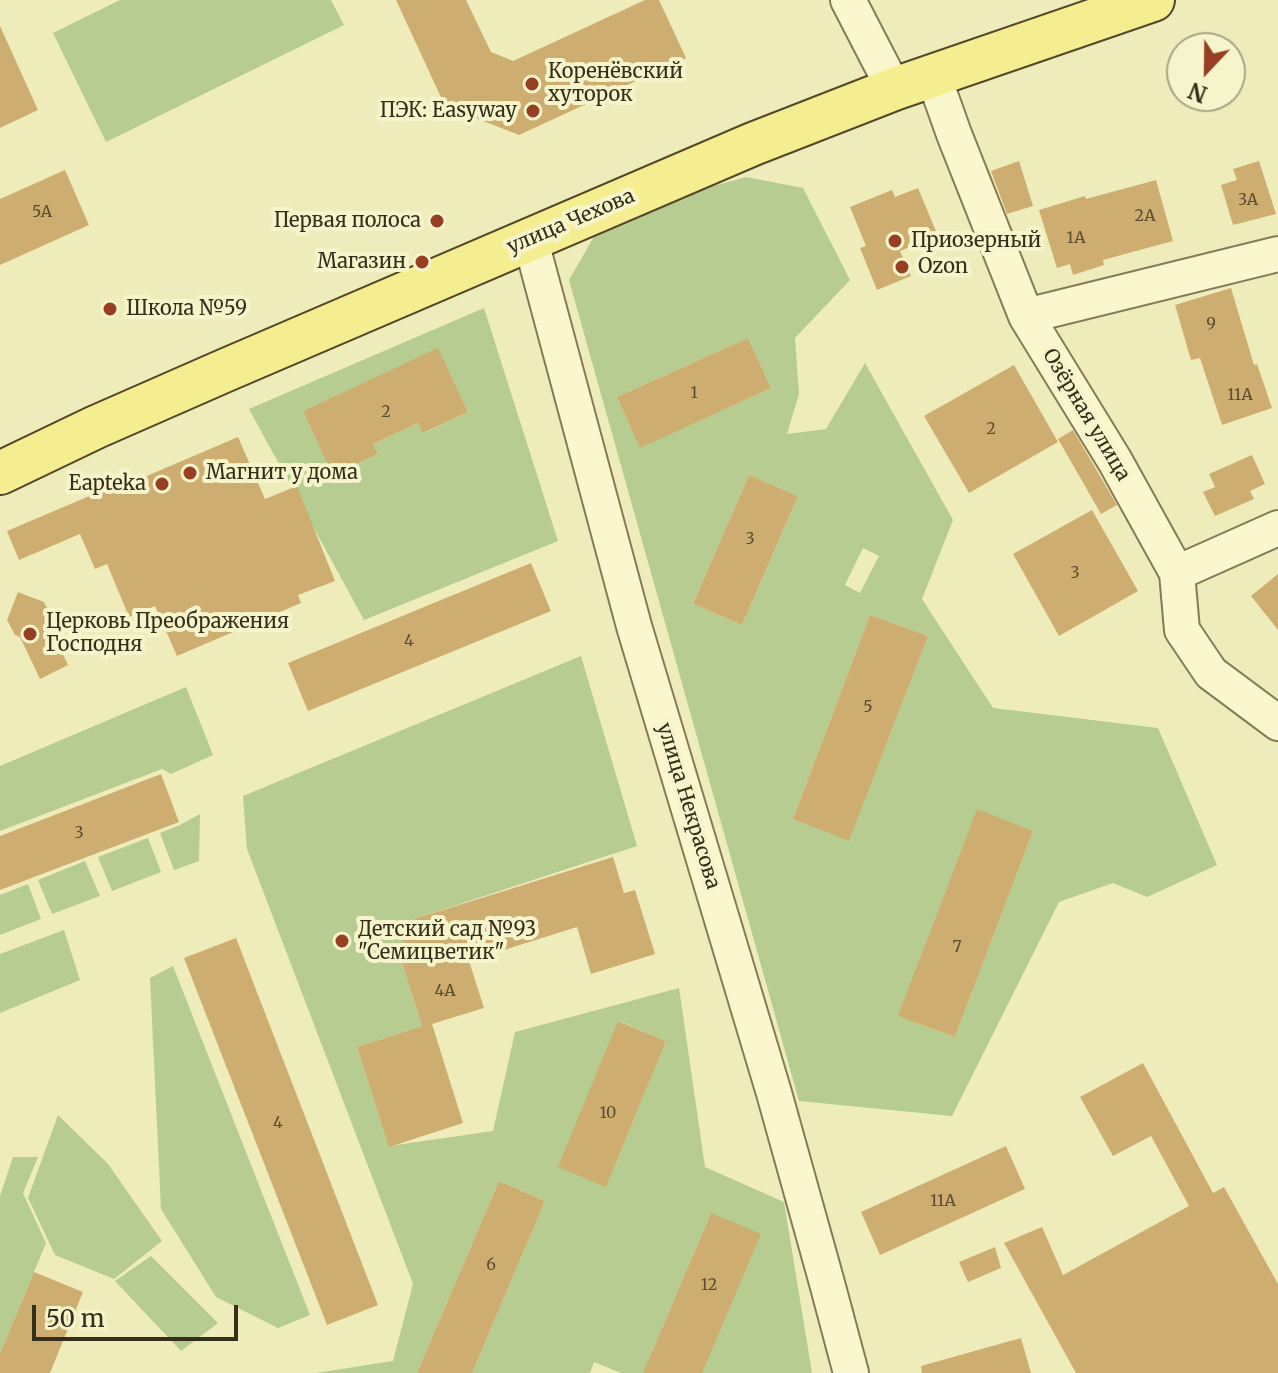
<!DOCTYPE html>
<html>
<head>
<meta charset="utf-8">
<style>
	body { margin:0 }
	#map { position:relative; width:1278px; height:1373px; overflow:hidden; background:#efecbb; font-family:Merriweather,serif }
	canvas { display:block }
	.north { position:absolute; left:1166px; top:32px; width:80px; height:80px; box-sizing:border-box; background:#f6f4cb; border:2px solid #a9a584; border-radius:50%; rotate:202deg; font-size:22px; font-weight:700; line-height:32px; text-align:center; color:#352e1a }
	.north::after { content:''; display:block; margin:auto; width:28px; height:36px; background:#973f23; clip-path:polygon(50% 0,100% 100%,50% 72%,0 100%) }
	.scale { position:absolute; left:32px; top:1305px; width:206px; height:36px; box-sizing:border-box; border:4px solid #352e1a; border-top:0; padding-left:10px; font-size:24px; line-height:28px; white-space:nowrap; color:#352e1a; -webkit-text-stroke:6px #f6f4cb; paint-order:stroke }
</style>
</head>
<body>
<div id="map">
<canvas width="1278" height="1373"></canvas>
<div class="north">N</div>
<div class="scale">50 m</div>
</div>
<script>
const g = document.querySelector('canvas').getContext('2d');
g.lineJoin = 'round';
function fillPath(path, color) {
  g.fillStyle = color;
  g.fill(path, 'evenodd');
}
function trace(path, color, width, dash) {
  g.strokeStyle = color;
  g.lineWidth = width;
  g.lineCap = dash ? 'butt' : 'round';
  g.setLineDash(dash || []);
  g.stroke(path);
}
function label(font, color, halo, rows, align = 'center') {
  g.font = font + ' Merriweather,serif';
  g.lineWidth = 8;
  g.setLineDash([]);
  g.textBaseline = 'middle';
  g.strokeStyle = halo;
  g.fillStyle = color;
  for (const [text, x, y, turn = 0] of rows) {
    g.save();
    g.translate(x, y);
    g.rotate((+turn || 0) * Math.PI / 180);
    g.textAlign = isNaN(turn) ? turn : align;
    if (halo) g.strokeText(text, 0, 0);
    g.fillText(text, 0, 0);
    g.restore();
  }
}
const green = new Path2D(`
	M120 0H331L344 25 106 142 53 33Z
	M746 177 803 188 850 280 795 338 799 394 787 434 826 429 865 363 953 520 922 599 993 708 1158 728 1217 865 1147 897 1113 883 1059 902 952 1116 799 1101 569 280 606 216ZM748 338 771 388 640 447 617 397ZM749 475 798 496 742 625 693 604ZM863 548 879 556 860 593 845 585ZM870 615 928 636 849 840 793 819ZM977 810 1033 831 955 1037 899 1016Z
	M484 308 558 541 364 620 249 409ZM438 349 468 412 424 433 418 423 373 444 378 454 334 475 303 411Z
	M581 656 637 846 399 924 410 960 402 963 422 1026 357 1047 389 1146 493 1131 515 1032 679 988 705 1167 784 1202 812 1373H702L711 1213 649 1359 682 1373H621L594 1362 590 1373H472L545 1201 499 1181 417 1373H316L393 1361 413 1284 247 849 243 796ZM619 1021 666 1041 606 1186 618 1022Z
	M186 687 213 755 171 774 162 769 0 831V766Z
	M200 814 199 861 174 870 160 833 180 825Z
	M148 838 161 872 112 891 98 857Z
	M85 861 100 896 52 914 38 880Z
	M28 884 41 919 0 935V895Z
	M64 930 80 980 0 1013V954Z
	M173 966 310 1315 278 1328 216 1297 161 1209 150 978Z
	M58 1115 108 1164 162 1241 114 1279 55 1255 28 1198Z
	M13 1157H38L23 1193 46 1243 0 1354V1196Z
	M151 1256 218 1323 181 1351 115 1281Z`);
const building = new Path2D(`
	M396 0H466L491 52 513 61 645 0H659L686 58 519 135 445 106Z
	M0 26 38 110 0 128Z
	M1019 161 1033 206 1007 214 991 171Z
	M1259 161 1276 214 1233 225 1221 185 1237 180 1233 169Z
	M65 170 89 225 0 265V199Z
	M1156 180 1173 241 1103 260 1104 265 1073 275 1070 264 1057 268 1039 210 1085 196 1086 199Z
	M918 188 938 236 900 251 911 276 877 290 860 248 866 246 850 207 892 190 895 197Z
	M1231 288 1254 365 1257 364 1272 408 1222 425 1200 358 1191 360 1175 305Z
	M748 338 771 388 640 448 617 397Z
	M438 348 468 412 423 433 418 423 373 444 378 454 333 475 303 411Z
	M1014 365 1058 442 969 493 924 416Z
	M1073 430 1117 505 1101 514 1058 439Z
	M238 437 265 499 297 486 335 581 298 595 301 603 177 656 155 606 129 617 107 564 95 569 80 534 19 560 7 531 106 489 107 493Z
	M1252 455 1265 484 1250 491 1254 499 1215 516 1203 492 1215 487 1209 474Z
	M749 475 798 496 742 625 693 604Z
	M1092 510 1138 591 1059 636 1013 554Z
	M531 563 551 611 308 711 288 663Z
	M1278 574V630L1251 596Z
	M18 592 44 602 52 617 49 626 68 665 40 679 20 637 15 635 7 620Z
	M870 615 928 636 849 841 793 819Z
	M161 774 179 822 0 890V836Z
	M977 809 1033 831 955 1037 898 1016Z
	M613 857 624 893 635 890 655 954 591 974 577 927 469 961 484 1008 432 1024 463 1123 389 1147 357 1047 422 1026 402 963 410 960 398 924Z
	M236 938 378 1305 327 1325 184 958Z
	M618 1021 666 1041 606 1187 558 1167Z
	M1143 1063 1213 1193 1224 1187 1278 1284V1373H1076L1004 1243 1042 1227 1063 1275 1189 1206 1151 1136 1113 1156 1080 1097Z
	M1006 1146 1025 1189 880 1255 861 1212Z
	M499 1181 545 1201 506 1293 472 1373H417Z
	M711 1213 761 1234 702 1373H643Z
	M995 1247 1001 1268 968 1282 959 1262Z
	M34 1272 83 1292 50 1373H0V1354Z
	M1021 1338 1031 1373H922L921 1366Z`);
const minor = new Path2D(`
	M848 0 894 89
	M933 75 954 134 1026 316 1115 461 1177 573 1182 630 1211 673 1278 723
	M530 238 634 626 774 1093 827 1283 851 1373
	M1026 316 1278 254
	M1177 573 1278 528`);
const major = new Path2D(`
	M0 473 96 427 226 370 753 144 894 89 1153 0`);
const markers = [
	[532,84,8,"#973f23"],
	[533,111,8,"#973f23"],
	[437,221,8,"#973f23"],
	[895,241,8,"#973f23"],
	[422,262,8,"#973f23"],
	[902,267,8,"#973f23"],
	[110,309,8,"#973f23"],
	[190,473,8,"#973f23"],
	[162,484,8,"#973f23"],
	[30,634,8,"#973f23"],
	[342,941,8,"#973f23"]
];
const numberNames = [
	["3А",1248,200],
	["5А",42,212],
	["2А",1145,216],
	["1А",1076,238],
	["9",1211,324],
	["1",694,393],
	["11А",1240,395],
	["2",386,412],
	["2",991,429],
	["3",750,539],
	["3",1075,573],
	["4",409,641],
	["5",868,707],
	["3",79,833],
	["7",957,947],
	["4А",445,991],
	["10",608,1113],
	["4",278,1123],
	["11А",943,1201],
	["6",491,1265],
	["12",709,1285]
];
const poiNames = [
	["Коренёвский",548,72],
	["хуторок",548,95],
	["ПЭК: Easyway",517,111,"right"],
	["Первая полоса",421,221,"right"],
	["Приозерный",911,241],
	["Магазин",406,262,"right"],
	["Ozon",918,267],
	["Школа №59",126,309],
	["Магнит у дома",206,473],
	["Eapteka",146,484,"right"],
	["Церковь Преображения",46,622],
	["Господня",46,645],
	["Детский сад №93",358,930],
	["\"Семицветик\"",358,953]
];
const streetNames = [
	["улица Чехова",571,222,-23],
	["Озёрная улица",1086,415,59],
	["улица Некрасова",688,806,73]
];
fillPath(green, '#b6cc90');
fillPath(building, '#ceae70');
trace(minor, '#867b55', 38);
trace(major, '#53472a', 46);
trace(minor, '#faf7ce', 34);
trace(major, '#f5ee90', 42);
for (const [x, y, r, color] of markers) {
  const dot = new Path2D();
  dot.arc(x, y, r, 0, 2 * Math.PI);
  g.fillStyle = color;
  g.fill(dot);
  trace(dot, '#f6f4cb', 3);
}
label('16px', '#5b4e30', null, numberNames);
label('20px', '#352e1a', '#f6f4cb', poiNames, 'left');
label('20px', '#352e1a', '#f6f4cb', streetNames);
</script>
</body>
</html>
